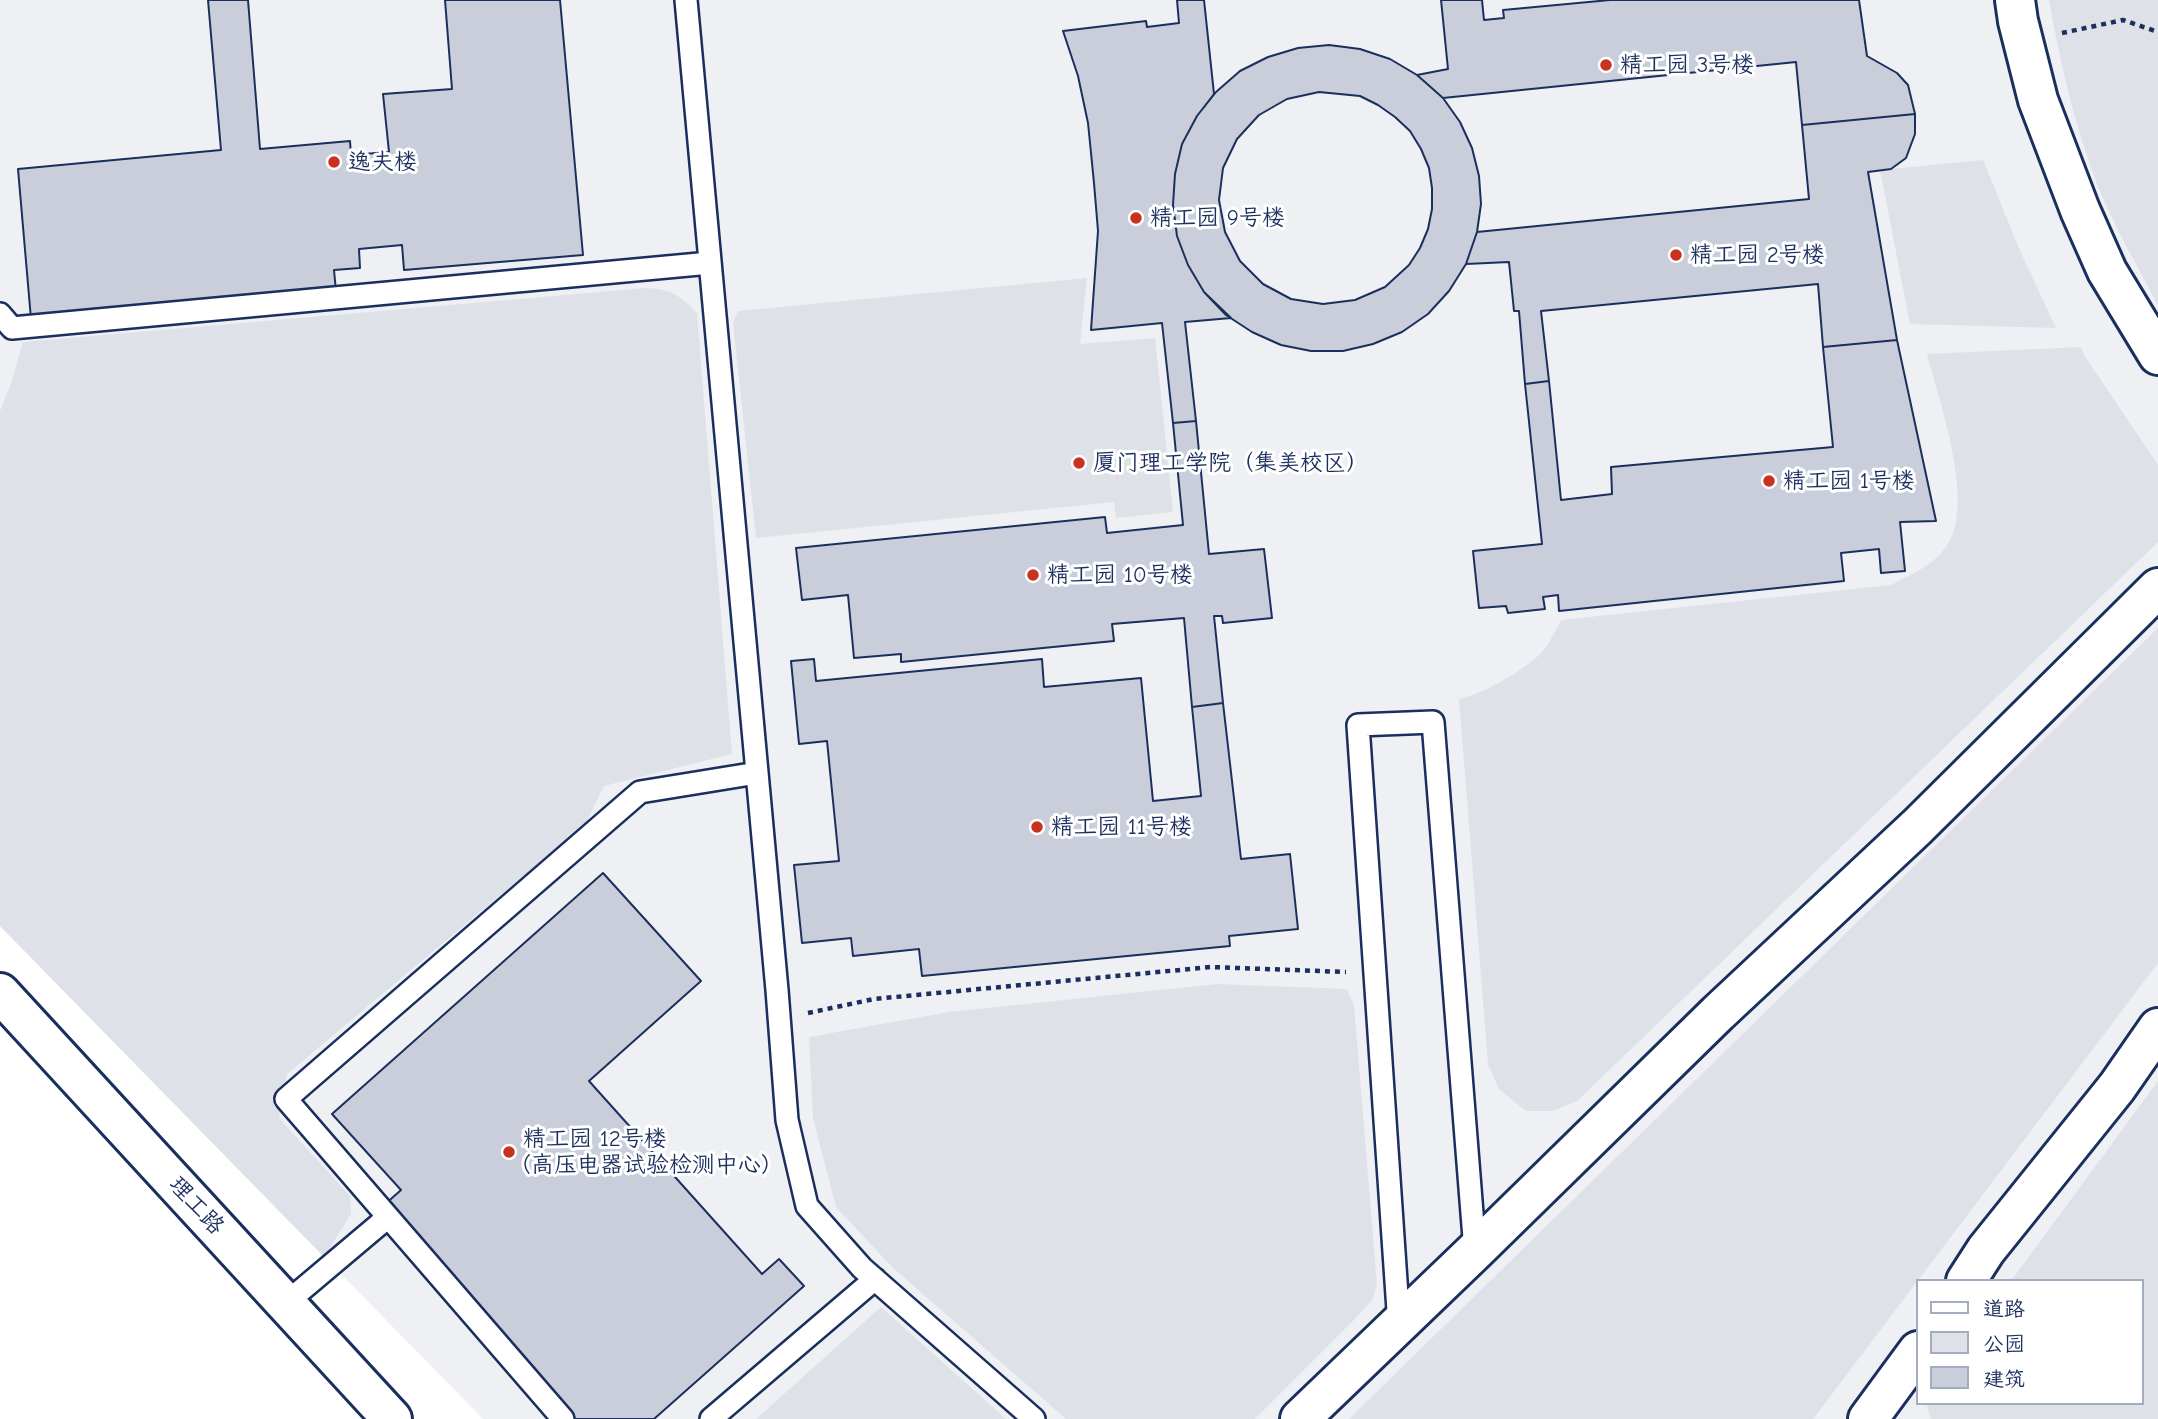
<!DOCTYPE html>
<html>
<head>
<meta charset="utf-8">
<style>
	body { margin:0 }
	#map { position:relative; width:2158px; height:1419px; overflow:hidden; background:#fff; font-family:"Comic Neue","LXGW WenKai TC",sans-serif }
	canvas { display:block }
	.legend { position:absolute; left:1916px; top:1279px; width:228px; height:126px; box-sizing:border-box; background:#fff; border:2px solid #a4acbf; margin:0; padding:9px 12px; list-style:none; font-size:21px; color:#1b2f5e }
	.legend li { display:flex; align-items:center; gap:14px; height:35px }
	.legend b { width:35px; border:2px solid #a4acbf }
</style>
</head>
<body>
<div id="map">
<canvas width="2158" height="1419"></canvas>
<ul class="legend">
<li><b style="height:9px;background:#fff"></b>道路</li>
<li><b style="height:19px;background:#dee1e7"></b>公园</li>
<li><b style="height:19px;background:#caceda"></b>建筑</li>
</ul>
</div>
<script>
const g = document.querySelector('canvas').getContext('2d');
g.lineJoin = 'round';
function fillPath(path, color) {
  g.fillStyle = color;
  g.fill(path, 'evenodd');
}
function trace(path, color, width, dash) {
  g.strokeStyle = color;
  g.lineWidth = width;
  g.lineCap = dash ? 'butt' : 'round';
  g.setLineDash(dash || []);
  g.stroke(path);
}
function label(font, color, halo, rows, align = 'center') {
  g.font = font + ' "Comic Neue","LXGW WenKai TC",sans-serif';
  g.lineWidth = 6;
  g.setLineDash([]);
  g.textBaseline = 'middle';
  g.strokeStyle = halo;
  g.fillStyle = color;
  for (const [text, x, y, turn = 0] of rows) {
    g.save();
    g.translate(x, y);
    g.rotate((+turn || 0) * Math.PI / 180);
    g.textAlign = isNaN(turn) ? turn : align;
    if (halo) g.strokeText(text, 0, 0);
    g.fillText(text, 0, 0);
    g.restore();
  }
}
const built = new Path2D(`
	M0 0H2158V1419H483L0 926ZM1918 1281H2142V1403H1918Z`);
const green = new Path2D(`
	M2049 0H2158V305C2139 269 2118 233 2102 196 2076 133 2061 66 2049 0Z
	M1983 160 2021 253 2056 328 1910 324 1880 170Z
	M1087 278 1080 344 1155 338 1173 512 1116 518 1114 502 756 538 733 323 738 311Z
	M646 288C671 289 680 295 697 313L732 754 604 786 586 823 287 1074 279 1118 350 1196 351 1214 324 1257 0 926V411L11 384 23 342Z
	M2081 347 2084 355 2158 465V542L1577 1101 1553 1111H1526L1499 1089 1488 1064 1459 699C1483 694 1523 671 1541 653 1549 645 1555 631 1561 620L1891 585C1912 574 1935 565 1948 544 1975 501 1939 401 1927 354Z
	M2158 628V963L1813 1419H1349Z
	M1217 984 1347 989 1354 1005 1377 1285 1372 1300 1352 1322 1255 1419H1066L892 1267 836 1207 813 1118 809 1037 949 1012Z
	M2158 1081V1419H1931L1927 1407 1929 1403H2142V1281H2011Z
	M881 1307 1006 1419H756Z`);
const building = new Path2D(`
	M208 0H248L260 149 350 141 351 155 389 152 383 94 452 89 445 0H560L583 255 404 270 402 245 359 249 360 268 334 270 336 291 31 319 18 169 221 150Z
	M1177 0H1204L1214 94 1197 116 1182 144 1175 174 1173 205 1177 236 1188 265 1204 292 1231 318 1185 322 1196 421 1173 423 1162 323 1091 330 1098 231 1094 183 1088 123 1078 76 1063 31 1146 21 1147 27 1179 23Z
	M1441 0H1482L1484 20 1504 18 1503 10 1610 0H1859L1867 56 1897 73 1908 85 1915 114 1802 125 1796 62 1443 98 1417 75 1448 69Z
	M1329 45 1360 49 1390 59 1417 75 1443 98 1460 122 1472 148 1479 176 1481 204 1477 232 1466 264 1449 291 1428 314 1402 332 1373 344 1343 351H1311L1281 345 1252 332 1226 315 1204 292 1188 265 1177 236 1173 205 1175 174 1182 144 1197 116 1216 92 1240 71 1268 57 1298 48ZM1319 92 1360 96 1378 105 1395 117 1410 131 1421 149 1429 168 1432 188V209L1428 229 1420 248 1409 265 1385 287 1355 300 1323 304 1291 299 1263 284 1240 261 1225 232 1219 200 1223 168 1237 139 1259 115 1287 99Z
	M1915 114V134L1906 158 1891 169 1868 172 1897 340 1823 347 1818 284 1541 311 1549 381 1525 384 1519 311H1514L1509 262 1466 264 1477 232 1809 199 1802 125Z
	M1897 340 1936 521 1900 522 1905 571 1881 573 1879 549 1841 553 1844 581 1559 611 1558 595 1543 597 1545 609 1508 613 1506 606 1479 608 1473 551 1542 544 1525 384 1549 381 1561 500 1612 494 1611 467 1833 447 1823 347Z
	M1196 421 1209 554 1264 549 1272 618 1223 623 1222 616H1214L1223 703 1192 707 1184 618 1112 624 1114 641 901 662V654L854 658 848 595 802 600 796 548 1105 517 1107 533 1183 525 1173 423Z
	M814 659 816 681 1042 659 1044 687 1141 678 1153 801 1201 796 1192 707 1223 703 1241 859 1290 854 1298 929 1229 936 1230 946 922 976 919 949 853 956 851 938 802 943 794 865 839 861 827 741 799 744 791 661Z
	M603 873 701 981 589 1081 762 1274 779 1259 804 1286 654 1419H575L383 1206 401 1190 332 1114Z`);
const path = new Path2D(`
	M2062 33 2123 20 2158 32
	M808 1013 874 999 1211 967 1346 972`);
const lane = new Path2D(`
	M686 0 777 990 787 1120 807 1206 862 1268 1034 1419
	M0 314 12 328 710 263
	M286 1303 388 1217
	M1399 1325 1358 725 1433 722 1475 1251
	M563 1419 286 1099 640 792 757 773
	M711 1419 875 1279`);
const street = new Path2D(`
	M2015 0 2018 21 2038 100 2080 210 2107 271 2158 355
	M1966 1281 1986 1250 2117 1087 2158 1028
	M1300 1419 1475 1251 1718 1013 1917 827 2158 588
	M1868 1419 1918 1351`);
const secondary = new Path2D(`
	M0 993 392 1419`);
const markers = [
	[1606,65,7,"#c8321e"],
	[334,162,7,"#c8321e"],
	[1136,218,7,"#c8321e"],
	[1676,255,7,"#c8321e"],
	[1079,463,7,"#c8321e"],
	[1769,481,7,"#c8321e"],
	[1033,575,7,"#c8321e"],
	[1037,827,7,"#c8321e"],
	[509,1152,7,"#c8321e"]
];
const poiNames = [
	["精工园 3号楼",1620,65],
	["逸夫楼",348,162],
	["精工园 9号楼",1150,218],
	["精工园 2号楼",1690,255],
	["厦门理工学院（集美校区）",1093,463],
	["精工园 1号楼",1783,481],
	["精工园 10号楼",1047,575],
	["精工园 11号楼",1051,827],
	["精工园 12号楼",523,1139],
	["(高压电器试验检测中心)",523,1165]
];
const streetNames = [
	["理工路",196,1206,47]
];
fillPath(built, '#eff0f4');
fillPath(green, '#dee1e7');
fillPath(building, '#caceda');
trace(building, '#1b2f5e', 2);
trace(lane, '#1b2f5e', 26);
trace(street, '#1b2f5e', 44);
trace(secondary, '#1b2f5e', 44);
trace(path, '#1b2f5e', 4.5, [5, 5]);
trace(lane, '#fff', 21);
trace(street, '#fff', 38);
trace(secondary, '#fff', 38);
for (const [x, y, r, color] of markers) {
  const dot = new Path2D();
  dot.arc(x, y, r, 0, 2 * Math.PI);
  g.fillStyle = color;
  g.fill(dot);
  trace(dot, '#fff', 2.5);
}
label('23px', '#1b2f5e', '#fff', poiNames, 'left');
label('23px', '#1b2f5e', '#fff', streetNames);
</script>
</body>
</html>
